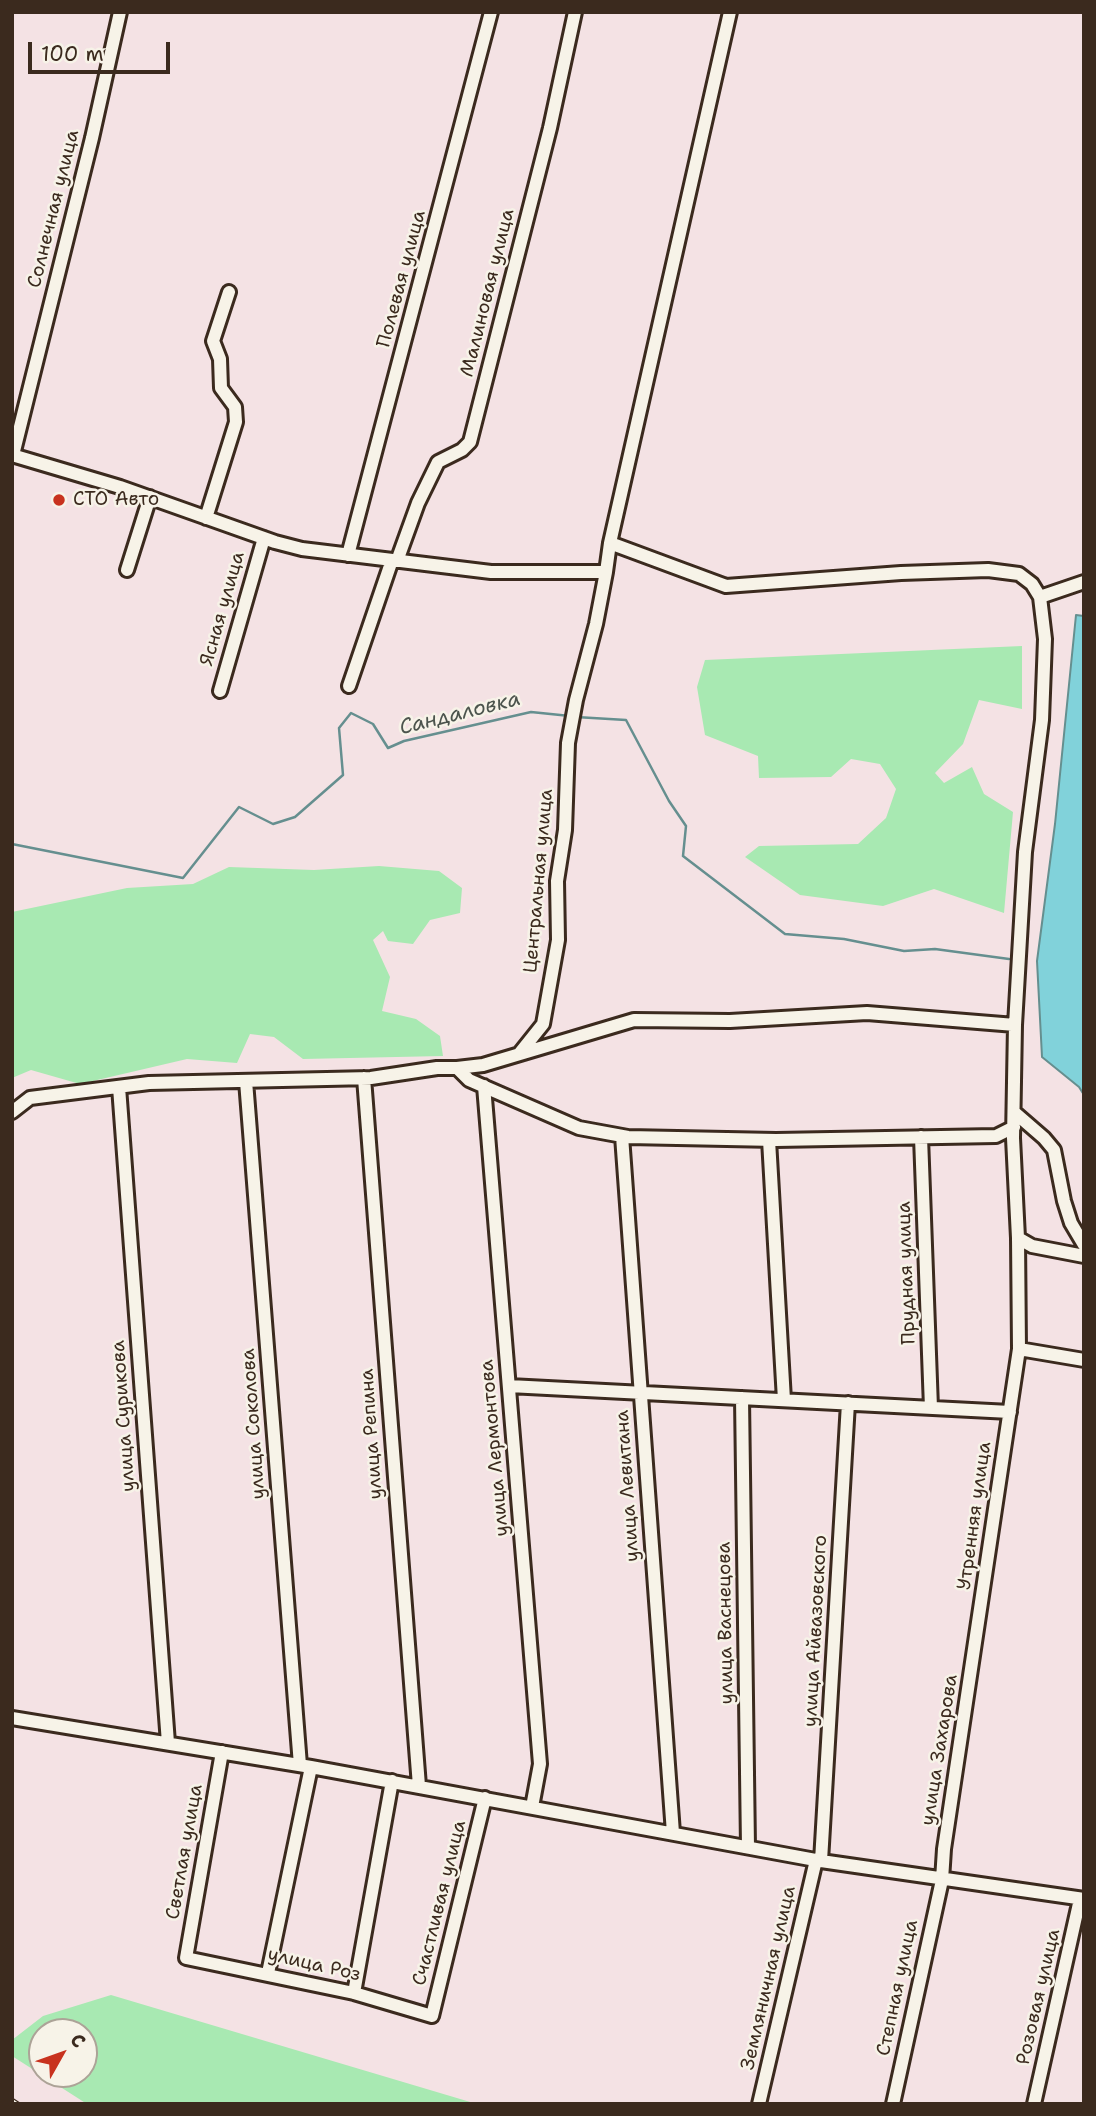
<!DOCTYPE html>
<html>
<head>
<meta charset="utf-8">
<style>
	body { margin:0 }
	#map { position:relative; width:1096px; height:2116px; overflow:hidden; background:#f4e2e4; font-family:"Shantell Sans",sans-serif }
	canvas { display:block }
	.frame { position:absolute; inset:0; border:14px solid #3b2a1e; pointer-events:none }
	.north { position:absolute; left:28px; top:2018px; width:70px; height:70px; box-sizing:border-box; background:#f7f3e8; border:2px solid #aca397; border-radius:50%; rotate:50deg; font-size:19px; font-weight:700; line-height:28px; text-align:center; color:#3b2a1e }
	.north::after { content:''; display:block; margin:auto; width:24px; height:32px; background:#c8321e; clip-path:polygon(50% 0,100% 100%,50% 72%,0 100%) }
	.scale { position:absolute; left:28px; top:42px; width:142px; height:32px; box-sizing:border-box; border:4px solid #3b2a1e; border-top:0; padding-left:9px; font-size:21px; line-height:24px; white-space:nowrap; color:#3b2a1e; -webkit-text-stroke:5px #f7f3e8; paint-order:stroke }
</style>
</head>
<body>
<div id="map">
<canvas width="1096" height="2116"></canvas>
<div class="frame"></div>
<div class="north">С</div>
<div class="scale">100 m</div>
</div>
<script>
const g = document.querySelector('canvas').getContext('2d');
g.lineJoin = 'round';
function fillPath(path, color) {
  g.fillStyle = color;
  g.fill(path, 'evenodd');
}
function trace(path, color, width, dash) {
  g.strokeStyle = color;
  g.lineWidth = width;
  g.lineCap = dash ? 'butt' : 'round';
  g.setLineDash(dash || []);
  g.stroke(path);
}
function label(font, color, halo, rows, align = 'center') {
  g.font = font + ' "Shantell Sans",sans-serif';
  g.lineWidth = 5;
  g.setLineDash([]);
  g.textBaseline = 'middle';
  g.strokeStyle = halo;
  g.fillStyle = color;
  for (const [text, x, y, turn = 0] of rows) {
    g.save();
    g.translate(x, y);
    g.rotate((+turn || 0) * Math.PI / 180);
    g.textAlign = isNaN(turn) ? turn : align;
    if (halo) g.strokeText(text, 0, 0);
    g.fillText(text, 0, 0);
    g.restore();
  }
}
const green = new Path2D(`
	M1022 646V709L979 700 963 744 935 773 944 783 972 767 984 794 1013 812 1004 913 934 889 883 906 800 895 745 857 759 846 858 844 886 818 896 789 880 764 851 759 831 777 759 778 758 756 705 735 697 687 705 660Z
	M379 866 439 871 462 888 460 913 430 920 413 944 388 941 383 931 373 940 390 977 382 1011 416 1019 440 1036 443 1056 303 1059 274 1037 250 1034 237 1063 187 1059 80 1084 31 1070 12 1078V912L127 888 193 884 229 867 314 870Z
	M111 1995 477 2104H87L12 2056V2040L43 2016ZM42 2032H84V2074H42Z`);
const water = new Path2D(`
	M1076 615 1084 616V1095L1079 1087 1042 1057 1037 961 1055 824Z`);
const stream = new Path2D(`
	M576 717 626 720 669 801 686 826 683 856 785 934 844 939 904 951 935 949 1009 959
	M12 844 183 878 239 807 273 824 295 817 343 775 339 728 351 713 373 724 388 748 404 741 531 712 570 716`);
const minor = new Path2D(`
	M12 455 120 487 275 542 302 549 491 572H606L610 543 730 12
	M13 455 92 138 120 12
	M206 518 236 422 235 407 221 388 220 359 213 341 229 292
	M610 543 726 586 901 573 988 570 1019 574 1032 584 1040 597 1045 639 1042 720 1025 852 1015 1025 1013 1138 1018 1238 1019 1349 944 1849 942 1880 893 2104
	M348 555 491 12
	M397 561 418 503 438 462 462 450 470 442 550 128 575 12
	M127 570 150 497
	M1040 597 1084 582
	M349 686 392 560
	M220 691 264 538
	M519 1054 543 1024 558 940 557 881 565 830 568 743 576 700 596 624 606 572
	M457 1068 469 1080 579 1128 628 1137 776 1140 996 1136 1014 1127
	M364 1078 419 1786
	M246 1081 300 1765
	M484 1086 540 1764 532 1807
	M119 1087 168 1743
	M12 1112 30 1098 149 1083 371 1078 437 1068H457L483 1065 634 1020 730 1021 867 1013 1015 1025
	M1014 1112 1044 1138 1054 1150 1064 1201 1071 1223 1084 1245
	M622 1136 673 1833
	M921 1137 931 1408
	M769 1140 784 1400
	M1018 1238 1032 1246 1084 1256
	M1019 1349 1084 1360
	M509 1386 1010 1412
	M742 1398 748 1847
	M12 1718 311 1767 821 1861 1084 1899
	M222 1752 186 1958 354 1993 432 2016 485 1798
	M821 1861 848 1403
	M268 1973 311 1767
	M354 1993 392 1781
	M759 2104 816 1860
	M1034 2104 1080 1899`);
const rail = new Path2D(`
	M12 2100 18 2104`);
const markers = [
	[59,500,7,"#c8321e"]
];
const streetNames = [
	["Солнечная улица",54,209,-76],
	["Полевая улица",402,279,-75],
	["Малиновая улица",488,293,-76],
	["Ясная улица",223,609,-74],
	["Центральная улица",539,881,-85],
	["Прудная улица",907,1273,-92],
	["улица Сурикова",124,1416,-94],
	["улица Соколова",254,1424,-94],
	["улица Репина",372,1434,-94],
	["улица Лермонтова",495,1448,-95],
	["улица Левитана",628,1486,-94],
	["Утренняя улица",975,1516,-82],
	["улица Васнецова",726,1623,-91],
	["улица Айвазовского",816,1631,-87],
	["улица Захарова",940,1750,-81],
	["Светлая улица",185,1852,-80],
	["Счастливая улица",440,1903,-76],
	["улица Роз",314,1965,13],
	["Земляничная улица",769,1978,-77],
	["Степная улица",898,1988,-78],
	["Розовая улица",1039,1997,-77]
];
const poiNames = [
	["СТО Авто",73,500]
];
const waterNames = [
	["Сандаловка",460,714,-14]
];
fillPath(green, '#a8e9b2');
fillPath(water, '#81d2da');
trace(water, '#658f8f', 2);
trace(stream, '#658f8f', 2.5);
trace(minor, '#3b2a1e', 18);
trace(minor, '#f7f3e8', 12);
trace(rail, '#3b2a1e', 5);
trace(rail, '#f7f3e8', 2.5, [8]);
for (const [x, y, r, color] of markers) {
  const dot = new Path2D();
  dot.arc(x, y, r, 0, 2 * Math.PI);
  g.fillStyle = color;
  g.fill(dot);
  trace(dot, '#f7f3e8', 2.5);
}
label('19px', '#3b2a1e', '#f7f3e8', streetNames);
label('19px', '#3b2a1e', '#f7f3e8', poiNames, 'left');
label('italic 21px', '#4c544d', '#f7f3e8', waterNames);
</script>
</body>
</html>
